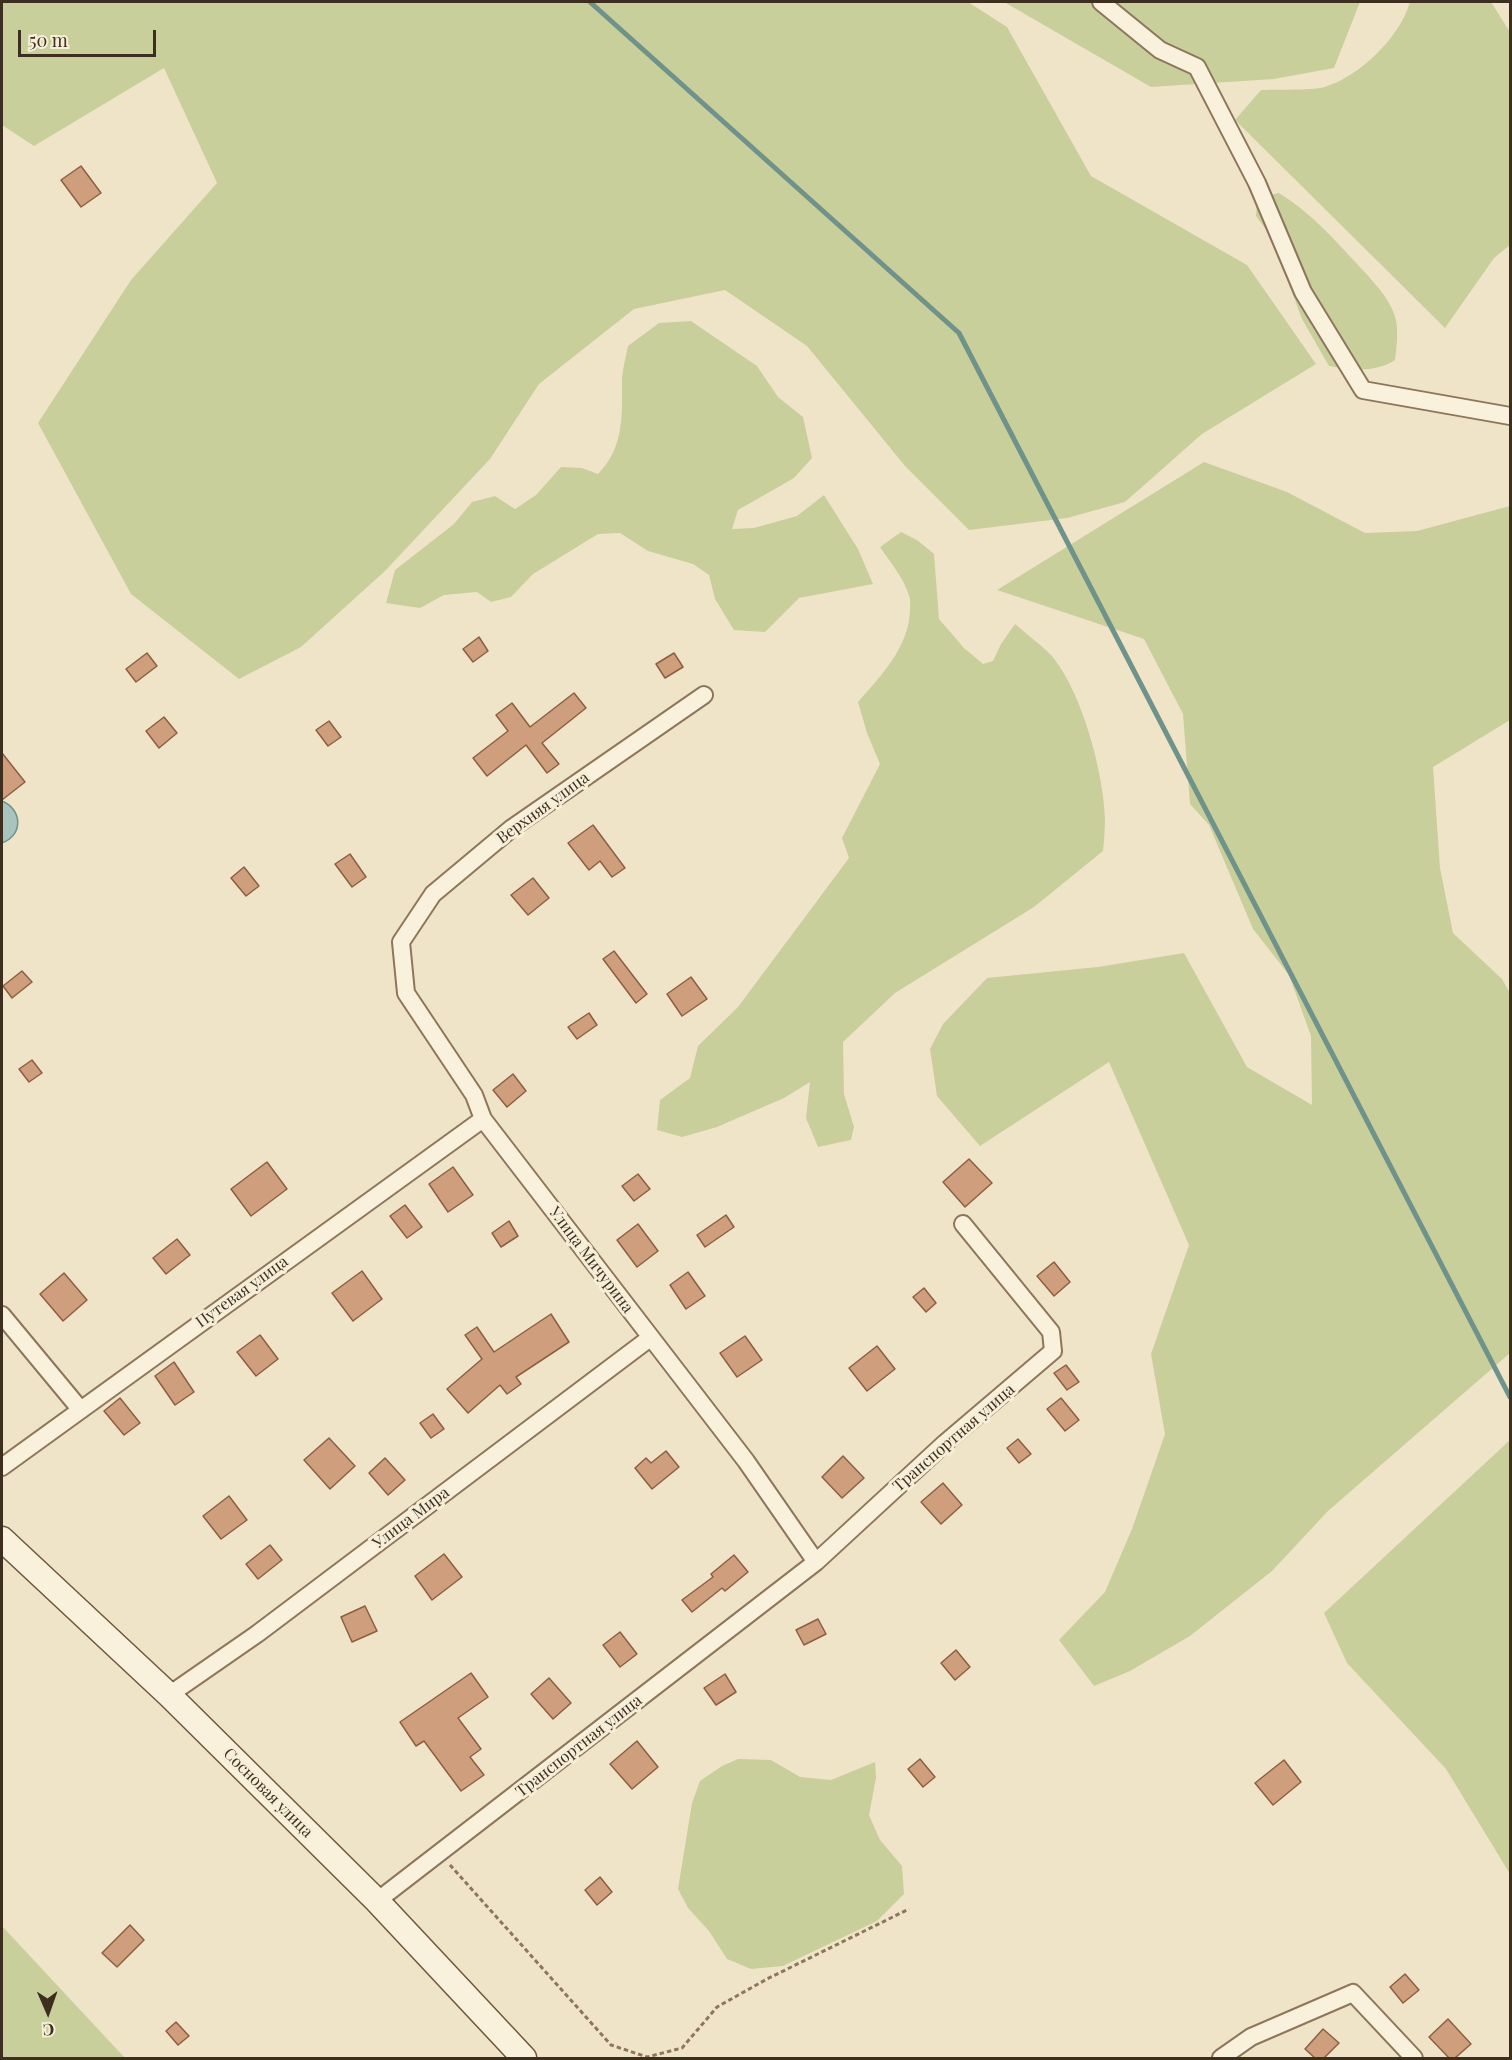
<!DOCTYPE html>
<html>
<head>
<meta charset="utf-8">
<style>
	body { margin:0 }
	#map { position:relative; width:1512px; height:2060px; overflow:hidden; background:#f0e4c8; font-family:"Playfair Display",serif }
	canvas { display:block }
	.frame { position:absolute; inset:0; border:3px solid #3d2e20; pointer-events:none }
	.north { position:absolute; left:18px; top:1982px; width:60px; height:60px; -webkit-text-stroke:4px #f7eed8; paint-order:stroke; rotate:178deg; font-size:16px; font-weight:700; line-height:24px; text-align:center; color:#3d2e20 }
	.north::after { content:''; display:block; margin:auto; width:21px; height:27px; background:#3d2e20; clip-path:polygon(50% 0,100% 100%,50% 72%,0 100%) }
	.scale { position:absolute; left:18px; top:30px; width:138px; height:27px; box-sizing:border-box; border:3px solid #3d2e20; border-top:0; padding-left:8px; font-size:18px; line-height:21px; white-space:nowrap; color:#3d2e20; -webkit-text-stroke:4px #f7eed8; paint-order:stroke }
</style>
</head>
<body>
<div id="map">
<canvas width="1512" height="2060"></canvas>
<div class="frame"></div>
<div class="north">С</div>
<div class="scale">50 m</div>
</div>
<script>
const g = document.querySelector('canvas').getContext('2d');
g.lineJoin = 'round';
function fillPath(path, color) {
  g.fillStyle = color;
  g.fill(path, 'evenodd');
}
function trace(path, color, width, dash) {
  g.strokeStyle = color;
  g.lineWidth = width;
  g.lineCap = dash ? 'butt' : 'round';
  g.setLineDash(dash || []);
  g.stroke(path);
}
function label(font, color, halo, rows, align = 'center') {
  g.font = font + ' "Playfair Display",serif';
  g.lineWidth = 6;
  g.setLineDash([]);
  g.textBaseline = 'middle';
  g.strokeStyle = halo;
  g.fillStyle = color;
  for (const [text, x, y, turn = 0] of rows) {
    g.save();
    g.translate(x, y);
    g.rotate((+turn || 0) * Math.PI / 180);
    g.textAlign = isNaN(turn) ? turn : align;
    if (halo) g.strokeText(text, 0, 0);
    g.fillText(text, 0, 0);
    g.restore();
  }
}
const green = new Path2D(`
	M2 2H968L1007 27 1091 176 1247 265 1316 364 1202 434 1125 502 1067 518 969 530 905 466 807 346 725 290 634 309 539 384 490 459 385 571 301 647 239 679 131 594 38 423 131 280 217 183 164 68 34 146 2 125Z
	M1004 2H1360L1334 68 1274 79 1151 87Z
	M1410 2H1491L1510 32V245L1494 258 1445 328 1235 120 1261 90C1278 89 1310 91 1325 87 1360 76 1400 37 1410 2Z
	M1279 193C1310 212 1333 238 1358 265 1370 278 1385 293 1392 309 1400 324 1397 344 1395 360 1375 373 1351 370 1329 366L1302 319 1278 254 1267 231 1256 216 1257 198Z
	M691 321 757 366 778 397 803 417 812 458 794 478 738 510 732 529 754 528 797 516 824 495 858 549 873 584 799 598 765 632 734 630 715 599 709 575 693 564 648 551 620 533 598 534 533 574 511 597 491 602 477 592 444 595 420 608 386 603 395 570 454 524 472 502 495 496 515 509 536 495 561 467 582 468 598 474C625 447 622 413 622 378 623 367 626 356 628 346L659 323Z
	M1204 462 1287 492 1365 533 1417 531 1510 506V720L1433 767 1440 868 1453 933 1502 979 1510 993V1353L1328 1511 1272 1571 1190 1636 1130 1671 1094 1686 1059 1640 1105 1592 1132 1529 1165 1434 1151 1354 1189 1245 1109 1062 980 1146 937 1096 930 1049 943 1024 987 978 1098 967 1184 953 1247 1067 1312 1105 1311 1036 1289 975 1253 929 1209 825 1190 804 1183 714 1144 639 997 590Z
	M901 532 917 540 934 554 939 619 964 648 983 664 993 661 1001 644 1015 624C1026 634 1039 643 1050 654 1081 688 1104 773 1105 819 1105 829 1104 841 1103 851L1034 907 895 993 843 1042 844 1094 854 1127 851 1140 818 1147 806 1118 810 1082 784 1098 717 1127 682 1137 657 1130 660 1100 690 1078 698 1046 738 1007 849 858 842 838 880 764 867 733 858 702C881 676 909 647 910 610 910 605 911 600 909 596 904 578 890 562 880 547Z
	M1510 1440V1874L1446 1769 1347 1663 1324 1613Z
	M738 1759 771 1760 800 1777 831 1780 875 1762 876 1778 869 1815 880 1840 902 1866 904 1894 877 1921 783 1966 751 1969 727 1959 709 1931 688 1908 678 1889 692 1803 700 1781 722 1766Z
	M2 1926 125 2058H2Z`);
const water = new Path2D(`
	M2 801C22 809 24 835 2 843Z`);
const stream = new Path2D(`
	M590 2 959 333 1510 1397`);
const building = new Path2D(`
	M81 166 101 193 81 207 61 180Z
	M479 637 488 651 473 662 463 649Z
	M147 653 157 666 136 682 126 669Z
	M674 653 683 667 665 678 656 664Z
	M574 693 586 708 542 743 559 764 547 773 526 745 487 776 473 758 508 731 496 715 512 703 530 727Z
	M164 717 177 733 159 748 146 731Z
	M329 721 341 737 328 746 316 730Z
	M2 753 25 782 2 800Z
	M593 825 625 868 612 877 600 861 589 870 568 843Z
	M350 854 366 877 352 887 335 864Z
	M244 867 259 886 246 896 231 878Z
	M533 878 549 898 528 915 511 895Z
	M614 951 647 994 636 1003 603 959Z
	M22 971 32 982 12 998 3 986Z
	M691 977 707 999 682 1016 667 994Z
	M589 1013 597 1025 577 1039 568 1027Z
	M32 1060 42 1073 29 1082 19 1069Z
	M513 1074 526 1091 507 1107 493 1090Z
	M969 1159 992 1183 965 1207 943 1182Z
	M267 1162 287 1189 251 1216 231 1189Z
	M453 1167 473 1195 448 1212 429 1184Z
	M638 1174 650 1189 634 1201 622 1186Z
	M405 1205 422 1227 407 1238 390 1216Z
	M726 1215 734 1227 705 1247 697 1235Z
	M509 1221 518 1236 501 1247 492 1233Z
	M638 1224 658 1251 637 1267 617 1240Z
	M177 1239 190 1255 166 1274 153 1258Z
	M1054 1262 1070 1282 1054 1296 1037 1276Z
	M362 1271 382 1299 353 1321 332 1293Z
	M688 1272 705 1296 686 1309 670 1285Z
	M64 1273 87 1300 63 1321 40 1294Z
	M924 1288 936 1303 926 1312 913 1297Z
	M551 1314 569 1342 516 1377 521 1384 507 1394 500 1385 468 1413 447 1389 482 1359 465 1335 477 1327 494 1352Z
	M260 1335 278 1359 256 1376 237 1352Z
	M745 1336 762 1360 737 1377 720 1353Z
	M877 1346 895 1369 867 1391 849 1368Z
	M174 1362 194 1392 175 1405 155 1376Z
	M1066 1365 1079 1382 1067 1390 1054 1373Z
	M120 1398 140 1423 124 1435 104 1411Z
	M1061 1398 1079 1420 1065 1431 1047 1409Z
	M433 1414 444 1429 431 1438 420 1423Z
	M329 1438 355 1466 330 1489 304 1460Z
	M1018 1439 1031 1454 1019 1463 1007 1448Z
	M666 1451 679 1467 652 1489 635 1468 646 1458 651 1463Z
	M843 1456 864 1478 842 1498 822 1477Z
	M385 1458 405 1480 388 1495 369 1473Z
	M943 1483 962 1505 941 1524 921 1502Z
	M229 1496 247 1520 221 1539 203 1516Z
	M270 1545 282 1560 258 1579 246 1564Z
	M444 1554 462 1577 432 1600 415 1576Z
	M734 1555 748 1572 725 1591 722 1588 692 1612 682 1600 713 1577 711 1574Z
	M365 1606 377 1631 352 1642 341 1617Z
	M818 1619 826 1634 804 1645 796 1630Z
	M620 1632 637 1654 620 1667 603 1645Z
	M956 1650 970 1667 955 1680 941 1663Z
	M471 1673 488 1697 458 1718 481 1749 470 1757 484 1775 461 1791 424 1741 416 1746 400 1722Z
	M725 1674 736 1692 716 1705 704 1688Z
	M549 1678 571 1703 553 1719 531 1694Z
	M637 1741 658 1767 632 1789 610 1764Z
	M920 1759 935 1777 923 1787 908 1769Z
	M1284 1760 1301 1782 1273 1805 1255 1783Z
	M600 1877 612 1892 597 1905 585 1890Z
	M130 1925 144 1940 117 1967 102 1953Z
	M1405 1974 1419 1990 1403 2003 1390 1987Z
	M1448 2019 1471 2044 1455 2058H1449L1429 2037Z
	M176 2022 189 2036 178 2045 166 2031Z
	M1323 2029 1339 2043 1324 2058H1315L1305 2049Z`);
const path = new Path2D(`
	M450 1865 611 2045 647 2057 682 2048 717 2007 767 1979 909 1909`);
const street = new Path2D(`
	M1101 2 1160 50 1197 67 1257 183 1303 292 1363 390 1510 416
	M704 695 512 828 433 894 401 942 406 993 474 1095 483 1119 746 1461 816 1562
	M2 1315 80 1409
	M2 1467 483 1119
	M169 1695 257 1634 650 1338
	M377 1901 816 1562 945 1443 1053 1351 1051 1332 963 1224
	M1221 2058 1251 2037 1353 1993 1414 2058`);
const secondary = new Path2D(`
	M2 1539 169 1695 377 1901 524 2058`);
const streetNames = [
	["Верхняя улица",543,808,-36],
	["Улица Мичурина",591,1260,53],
	["Путевая улица",242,1292,-36],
	["Транспортная улица",954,1438,-41],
	["Улица Мира",411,1518,-37],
	["Транспортная улица",579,1746,-38],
	["Сосновая улица",268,1793,45]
];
fillPath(green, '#c9cf9b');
fillPath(water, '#a9c4bc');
trace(water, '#6f938a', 1.5);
trace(stream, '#6f938a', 5);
fillPath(building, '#cf9f7d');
trace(building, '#8d5f41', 1.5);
trace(street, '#8d765c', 20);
trace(secondary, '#6f573f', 27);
trace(path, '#8d765c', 3, [4.5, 3]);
trace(street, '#faf1dc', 16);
trace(secondary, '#faf1dc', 24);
label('16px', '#3d2e20', '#f7eed8', streetNames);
</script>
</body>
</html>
